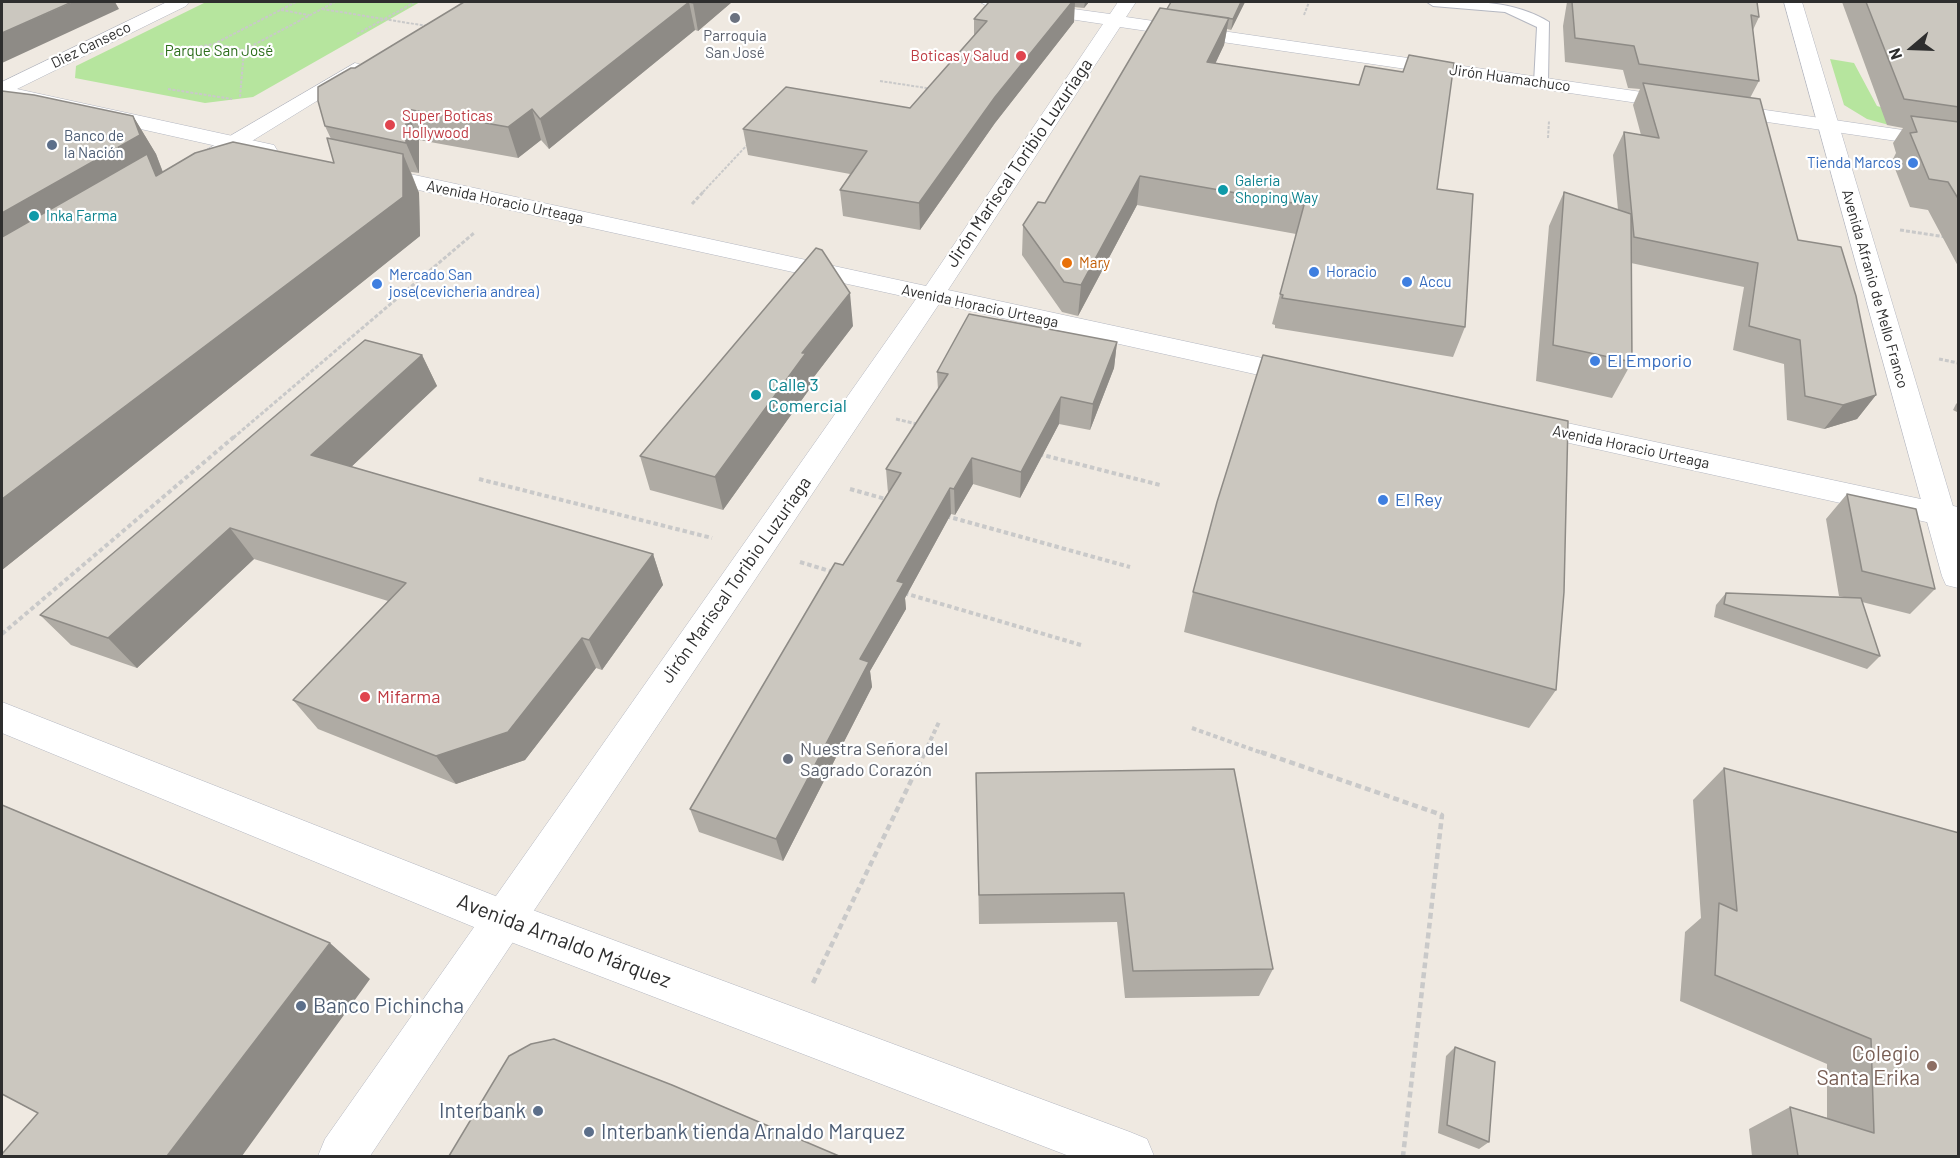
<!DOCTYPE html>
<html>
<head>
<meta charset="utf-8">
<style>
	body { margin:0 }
	#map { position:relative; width:1960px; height:1158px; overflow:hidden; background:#efe9e1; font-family:Barlow,sans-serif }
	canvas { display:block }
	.frame { position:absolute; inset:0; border:3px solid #2e2e2e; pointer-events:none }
	.north { position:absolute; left:1882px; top:18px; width:60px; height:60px; -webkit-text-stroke:4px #fff; paint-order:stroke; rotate:251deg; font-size:16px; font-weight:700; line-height:24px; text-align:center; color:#2e2e2e }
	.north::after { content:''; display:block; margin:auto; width:21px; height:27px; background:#2e2e2e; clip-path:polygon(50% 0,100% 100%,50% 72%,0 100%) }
</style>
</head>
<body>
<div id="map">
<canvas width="1960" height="1158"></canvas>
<div class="frame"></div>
<div class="north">N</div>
</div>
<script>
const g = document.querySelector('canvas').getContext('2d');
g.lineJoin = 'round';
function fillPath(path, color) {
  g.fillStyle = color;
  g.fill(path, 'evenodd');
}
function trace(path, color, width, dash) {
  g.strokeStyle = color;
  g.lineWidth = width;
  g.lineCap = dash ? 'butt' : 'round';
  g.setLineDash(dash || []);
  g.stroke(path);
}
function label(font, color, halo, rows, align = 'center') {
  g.font = font + ' Barlow,sans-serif';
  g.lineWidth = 4.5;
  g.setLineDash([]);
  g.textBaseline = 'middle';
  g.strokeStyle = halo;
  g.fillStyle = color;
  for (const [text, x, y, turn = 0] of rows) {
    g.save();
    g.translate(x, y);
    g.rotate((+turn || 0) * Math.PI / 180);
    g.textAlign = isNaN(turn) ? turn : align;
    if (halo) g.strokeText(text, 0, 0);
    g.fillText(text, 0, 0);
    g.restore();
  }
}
const green = new Path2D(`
	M206 2H420L253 97 205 103 75 78 76 66Z
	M1830 59 1854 63 1877 106 1904 114 1889 125 1867 119 1844 105Z`);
const pathFar3 = new Path2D(`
	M322 9 427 26
	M281 10 309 15
	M1304 15 1309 2
	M357 34 415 2
	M215 44 244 50 335 2
	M160 54 214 44 296 2
	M880 81 933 89
	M168 89 232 99
	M240 97 244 50
	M1548 138 1549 121
	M703 192 748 144`);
const pathFar2 = new Path2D(`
	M692 204 704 191
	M1900 230 1946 237
	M1939 359 1958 363
	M896 419 921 425
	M233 438 474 233`);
const pathFar1 = new Path2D(`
	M1039 454 1160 485
	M479 479 712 538
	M850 489 889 500
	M946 516 1130 567
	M800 562 833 572
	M904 593 1081 645
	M2 634 235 436
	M1192 728 1265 754
	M924 754 939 722`);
const path = new Path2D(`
	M1261 752 1442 815 1403 1156
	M813 983 925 752`);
const lane = new Path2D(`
	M1427 2C1467 0 1514 0 1549 22L1548 83 1541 87 1534 83 1537 27 1505 12 1433 6Z`);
const street = new Path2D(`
	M167 2H189L186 6 17 89 274 145 277 150 274 155 266 157 2 98V82Z
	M980 2H1022L1110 14 1118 2H1136L1126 17 1958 138V150L1120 27 948 290 1304 367 1314 370 1318 376 1314 382 1304 385 939 304 370 1156H318L325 1139 916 299 373 180 365 178 362 173 365 168 373 166 926 286 1103 24 989 7Z
	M1525 414 1958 507V529L1515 431 1511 424 1515 417Z`);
const secondary = new Path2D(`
	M1784 2H1802L1958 523V588L1946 585 1942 576Z
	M355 63 362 65 365 69 362 73 205 170H189L186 165 189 160Z
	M2 702 503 899 1130 1132 1147 1139 1154 1156H1069L503 939 2 733Z`);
const wall = new Path2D(`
	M464 2H732L698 31 695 30 549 149 541 140 518 158 419 140V173L411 172 419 193 420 236 2 570V91L133 116 156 154 163 172 334 163 331 139 325 126 355 68Z
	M989 2H1089L1084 8 1074 7V22L995 123 920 230 843 216 840 190 850 174 748 155 743 129 910 108 974 35V19Z
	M1171 2H1245L1231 30 1227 29 1224 45 1215 63 1437 189 1465 327 1453 357 1275 328V325L1272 324 1296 234 1137 205 1078 316 1062 312 1022 255 1023 225 1045 203Z
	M1567 2H1757L1759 17 1753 30 1759 81 1750 98 1798 240 1876 395 1857 419 1824 429 1787 420 1784 364 1733 350 1744 287 1631 263 1632 362 1612 398 1536 381 1549 226 1564 192 1618 210 1613 155 1624 132 1641 135 1633 105 1640 89 1628 88 1623 70 1565 62 1563 26Z
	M1842 2H1959V268L1928 210 1910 207 1892 161 1896 153 1893 143 1903 128 1887 125Z
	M853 326 810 382 811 387 723 510 650 490 640 456Z
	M1117 342 1114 368 1090 430 1059 424 1020 498 973 484 955 515 951 514 905 598 906 609 870 671 872 687 783 861 699 832 690 809 888 493 886 469 938 390 937 372Z
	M422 355 437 386 351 467 653 554 663 585 602 670 596 668 525 760 456 784 318 729 293 700 388 601 254 559 137 668 71 645 40 615Z
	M1959 401V413L1953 410 1956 404Z
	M1847 494 1935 589 1910 614 1862 602 1880 656 1867 669 1714 617 1716 605 1726 593 1844 597 1839 596 1826 519Z
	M1193 592 1556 690 1529 728 1184 632Z
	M1724 768 1959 1156H1752L1749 1129 1790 1107 1827 1118V1064L1680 1001 1685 932 1701 918 1693 800Z
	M976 773 1273 969 1259 996 1125 998 1117 922 979 924Z
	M1455 1047 1489 1142 1479 1149 1438 1133 1446 1056Z`);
const shadedWall = new Path2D(`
	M73 2H115L119 9 2 63V33Z
	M689 2 695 30 549 149 540 119Z
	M694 2H732L698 31 693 3Z
	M1072 2H1075L1074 22 995 123 920 230 919 203 995 97Z
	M1085 2H1089L1084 8Z
	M1241 2H1245L1231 30 1233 19Z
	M1229 18 1224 45 1203 90 1207 62Z
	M406 109 419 140V173L406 143Z
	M532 109 541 140 518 158 508 127Z
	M133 116 156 154 163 173 2 270V213Z
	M403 154 419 193 420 236 2 570V499Z
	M1140 176 1137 205 1078 316 1081 285Z
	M850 293 853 326 810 382 811 387 723 510 715 477 802 353Z
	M1117 342 1114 368 1090 430 1093 404Z
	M422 355 437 386 331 486 311 455Z
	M1876 395 1857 419 1824 429 1843 405Z
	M1061 397 1059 424 1020 498 1021 472Z
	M972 458 973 484 955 515 954 489Z
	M950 488 951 514 905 598 906 609 870 671 872 687 783 861 776 839 860 659 897 581Z
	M230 528 254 559 137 668 108 638Z
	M653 554 663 585 602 670 589 640Z
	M582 638 596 668 525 760 456 784 436 756Z
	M330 943 370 979 242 1156H167Z`);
const building = new Path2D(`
	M2 2H72L2 33Z
	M464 2H694L693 3 689 2 540 119 532 109 508 127 406 109V143L325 126 318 101V87L351 68H355Z
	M989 2H1072L995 97 919 203 840 190 867 151 743 129 786 87 910 108 987 21 974 19Z
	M1171 2H1241L1233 19 1167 9Z
	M1572 2H1757L1759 17 1751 15 1759 81 1639 64 1634 46 1575 38Z
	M1866 2H1959V107L1904 99Z
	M1160 8 1229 18 1207 62 1359 85 1365 66 1403 72 1409 55 1454 63 1437 189 1473 194 1465 327 1282 298 1283 295 1280 294 1304 205 1140 176 1081 285 1064 282 1023 225 1038 202 1045 203Z
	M1643 83 1760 99 1798 240 1841 247 1856 296 1876 395 1843 405 1805 396 1800 340 1749 326 1758 263 1634 237 1624 132 1659 138Z
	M2 91 34 95 133 116 140 135 2 213Z
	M1911 116 1959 122V200L1948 182 1929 179 1910 133 1917 132Z
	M327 138 403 154V197L2 499V237L147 154 156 176 195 153 233 142 334 163Z
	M1564 192 1631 214 1632 362 1553 345Z
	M816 248 822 250 850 293 802 353H806L715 477 640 456Z
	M969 314 1117 342 1093 404 1061 397 1021 472 972 458 954 489 950 488 897 581 904 583 860 659 869 662 776 839 690 809 835 563 843 565 901 473 886 469 948 374 937 372Z
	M365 340 422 355 311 455 653 554 589 640 582 638 508 732 436 756 293 700 406 583 230 528 108 638 40 615Z
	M1263 355 1568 421 1564 592 1556 690 1193 592 1217 502Z
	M1847 494 1916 509 1935 589 1862 571Z
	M1726 593 1861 598 1880 656 1724 604Z
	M1724 768 1959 833V1156H1798L1790 1107 1874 1133 1871 1039 1715 975 1719 903 1737 911Z
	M1234 769 1273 969 1133 971 1124 893 979 895 976 773Z
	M2 805 330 943 167 1156H2V1154L38 1113 2 1094Z
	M554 1039 672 1085 839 1156H449L509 1056 531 1044Z
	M1455 1047 1495 1062 1489 1142 1447 1125Z`);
const markers = [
	[735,18,6,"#6b7280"],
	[1021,56,6,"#e0444e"],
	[390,125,6,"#e0444e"],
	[52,145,6,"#5c6f8a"],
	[1913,163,6,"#3f7fe0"],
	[1223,190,6,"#0f9aa8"],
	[34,216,6,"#0f9aa8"],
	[1067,263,6,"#e8710a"],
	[1314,272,6,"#3f7fe0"],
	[1407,282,6,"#3f7fe0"],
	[377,284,6,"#3f7fe0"],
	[1595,361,6,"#3f7fe0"],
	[756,395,6,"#0f9aa8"],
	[1383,500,6,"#3f7fe0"],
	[365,697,6,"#e0444e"],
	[788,759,6,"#6b7280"],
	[301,1006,6,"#5c6f8a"],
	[1932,1066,6,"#8d6e63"],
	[538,1111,6,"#5c6f8a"],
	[589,1132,6,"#5c6f8a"]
];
const farWorshipnames = [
	["Parroquia",735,36],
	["San José",735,53]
];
const farStreetnames = [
	["Diez Canseco",91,45,-26],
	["Jirón Huamachuco",1510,78,8],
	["Avenida Horacio Urteaga",505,202,12],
	["Avenida Afranio de Mello Franco",1875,289,74],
	["Avenida Horacio Urteaga",980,306,12],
	["Avenida Horacio Urteaga",1631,447,12]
];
const farParknames = [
	["Parque San José",219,51]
];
const farHealthnames = [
	["Boticas y Salud",1009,56],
	["Super Boticas",402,116,"left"],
	["Hollywood",402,133,"left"]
];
const farServicenames = [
	["Banco de",64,136],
	["la Nación",64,153]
];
const farShopnames = [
	["Tienda Marcos",1901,163,"right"],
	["Horacio",1326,272],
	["Mercado San",389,275],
	["jose(cevicheria andrea)",389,292],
	["Accu",1419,282]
];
const farCulturenames = [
	["Galeria",1235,181],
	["Shoping Way",1235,198],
	["Inka Farma",46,216]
];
const farFoodnames = [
	["Mary",1079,263]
];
const streetNames = [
	["Jirón Mariscal Toribio Luzuriaga",1019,163,-56],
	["Jirón Mariscal Toribio Luzuriaga",736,580,-55]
];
const shopNames = [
	["El Emporio",1607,361],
	["El Rey",1395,500]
];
const cultureNames = [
	["Calle 3",768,385],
	["Comercial",768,406]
];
const healthNames = [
	["Mifarma",377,697]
];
const worshipNames = [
	["Nuestra Señora del",800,749],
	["Sagrado Corazón",800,770]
];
const nearStreetnames = [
	["Avenida Arnaldo Márquez",564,941,21]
];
const nearServicenames = [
	["Banco Pichincha",313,1006],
	["Interbank",526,1111,"right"],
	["Interbank tienda Arnaldo Marquez",601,1132]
];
const nearEducationnames = [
	["Colegio",1920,1054],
	["Santa Erika",1920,1078]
];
fillPath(green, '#b6e59e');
trace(lane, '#b4b7c1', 2);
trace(street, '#b4b7c1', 1);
trace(secondary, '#b4b7c1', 1);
trace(pathFar3, '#c9c9c9', 2, [3, 1.5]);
trace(pathFar2, '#c9c9c9', 3, [4, 2]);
trace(pathFar1, '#c9c9c9', 4, [4.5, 3]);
trace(path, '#c9c9c9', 4.5, [6, 4]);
fillPath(lane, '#fff');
fillPath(street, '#fff');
fillPath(secondary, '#fff');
fillPath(wall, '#afaba4');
fillPath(shadedWall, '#8e8b86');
fillPath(building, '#cbc7bf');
trace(building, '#8e8b86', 1.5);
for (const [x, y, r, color] of markers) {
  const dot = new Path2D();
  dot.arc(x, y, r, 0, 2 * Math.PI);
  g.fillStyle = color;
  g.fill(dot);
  trace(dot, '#fff', 2);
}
label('15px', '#5b616d', '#fff', farWorshipnames);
label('15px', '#2e2e2e', '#fff', farStreetnames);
label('15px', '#2c6e1b', '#fff', farParknames);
label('15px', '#be3a42', '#fff', farHealthnames, 'right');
label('15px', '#4e5e75', '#fff', farServicenames, 'left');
label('15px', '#366cbe', '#fff', farShopnames, 'left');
label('15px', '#0d838f', '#fff', farCulturenames, 'left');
label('15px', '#c56008', '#fff', farFoodnames, 'left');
label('18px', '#2e2e2e', '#fff', streetNames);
label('18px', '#366cbe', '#fff', shopNames, 'left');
label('18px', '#0d838f', '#fff', cultureNames, 'left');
label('18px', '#be3a42', '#fff', healthNames, 'left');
label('18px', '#5b616d', '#fff', worshipNames, 'left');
label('21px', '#2e2e2e', '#fff', nearStreetnames);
label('21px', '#4e5e75', '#fff', nearServicenames, 'left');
label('21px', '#785e54', '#fff', nearEducationnames, 'right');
</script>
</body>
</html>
